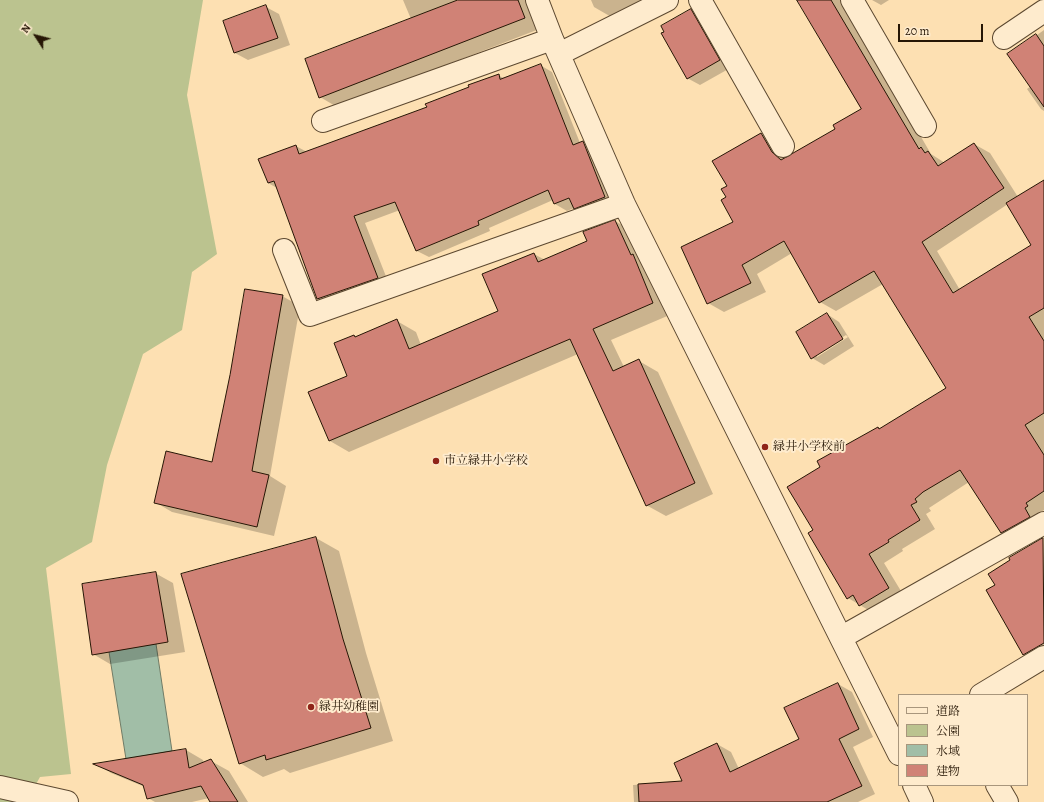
<!DOCTYPE html>
<html>
<head>
<meta charset="utf-8">
<style>
	body { margin:0 }
	#map { position:relative; width:1044px; height:802px; overflow:hidden; background:#fde0b2; font-family:Alegreya,"Noto Serif JP",serif }
	canvas { display:block }
	.legend { position:absolute; left:898px; top:694px; width:130px; height:92px; box-sizing:border-box; background:#feebcd; border:1px solid #a8967d; margin:0; padding:5px 7px; list-style:none; font-size:12px; color:#261605 }
	.legend li { display:flex; align-items:center; gap:8px; height:20px }
	.legend b { width:20px; border:1px solid #a8967d }
	.north { position:absolute; left:16px; top:16px; width:40px; height:40px; -webkit-text-stroke:3px #feebcd; paint-order:stroke; rotate:306deg; font-size:11px; font-weight:700; line-height:16px; text-align:center; color:#261605 }
	.north::after { content:''; display:block; margin:auto; width:14px; height:18px; background:#261605; clip-path:polygon(50% 0,100% 100%,50% 72%,0 100%) }
	.scale { position:absolute; left:898px; top:24px; width:85px; height:18px; box-sizing:border-box; border:2px solid #261605; border-top:0; padding-left:5px; font-size:12px; line-height:14px; white-space:nowrap; color:#261605; -webkit-text-stroke:3px #feebcd; paint-order:stroke }
</style>
</head>
<body>
<div id="map">
<canvas width="1044" height="802"></canvas>
<ul class="legend">
<li><b style="height:5px;background:#feebcd"></b>道路</li>
<li><b style="height:11px;background:#bbc38f"></b>公園</li>
<li><b style="height:11px;background:#a1bea7"></b>水域</li>
<li><b style="height:11px;background:#d08276"></b>建物</li>
</ul>
<div class="north">N</div>
<div class="scale">20 m</div>
</div>
<script>
const g = document.querySelector('canvas').getContext('2d');
g.lineJoin = 'round';
function fillPath(path, color) {
  g.fillStyle = color;
  g.fill(path, 'evenodd');
}
function trace(path, color, width, dash) {
  g.strokeStyle = color;
  g.lineWidth = width;
  g.lineCap = dash ? 'butt' : 'round';
  g.setLineDash(dash || []);
  g.stroke(path);
}
function label(font, color, halo, rows, align = 'center') {
  g.font = font + ' Alegreya,"Noto Serif JP",serif';
  g.lineWidth = 4;
  g.setLineDash([]);
  g.textBaseline = 'middle';
  g.strokeStyle = halo;
  g.fillStyle = color;
  for (const [text, x, y, turn = 0] of rows) {
    g.save();
    g.translate(x, y);
    g.rotate((+turn || 0) * Math.PI / 180);
    g.textAlign = isNaN(turn) ? turn : align;
    if (halo) g.strokeText(text, 0, 0);
    g.fillText(text, 0, 0);
    g.restore();
  }
}
const green = new Path2D(`
	M0 0H203L187 95 217 254 192 272 182 330 143 354 107 465 92 542 46 568 71 774 40 777 26 802H0Z`);
const water = new Path2D(`
	M156 644 172 751 126 759 109 652Z`);
const shadow = new Path2D(`
	M403 0H531L542 28 337 107 320 97 411 19Z
	M591 0H647L613 18 594 7Z
	M798 0H859L854 22 931 154 945 163 974 144 990 153 1018 197 1044 181V510L1041 512 1043 515 1017 541 1002 532 969 482 929 508 931 511 926 514 935 529 902 549 903 551 884 563 904 596 875 614 848 598 815 530 822 467 878 428 880 430 947 389 883 284 836 311 820 302 792 253 757 274 766 292 724 312 708 303 735 222 727 197 728 187 761 134 777 143 785 159 836 129 862 109ZM1008 204 1032 245 960 290 937 251Z
	M872 0H889L881 5Z
	M266 7 279 14 290 45 248 60 235 53 224 21Z
	M691 10 704 18 732 67 700 85 687 78Z
	M1044 30V111L1041 109 1027 89 1031 86 1009 55Z
	M540 65 552 72 580 143 582 142 594 149 617 204 586 215 574 208 567 211 555 204 553 200 489 228 490 231 429 257 417 251 400 210 365 223 389 284 330 305 318 299 277 188 268 183 296 146 307 152 428 108 498 75 505 79Z
	M615 221 634 232 672 314 611 340 624 367 639 361 658 372 713 494 666 516 646 505 578 354 349 452 330 441 310 392 349 376 354 336 357 337 397 321 416 332 421 345 499 312 534 254 545 260 588 242Z
	M282 296 300 306 270 476 286 486 274 536 172 512 155 502 213 463Z
	M827 314 839 322 854 346 824 365 812 358ZM846 335 848 337 817 357V354Z
	M316 538 339 551 366 653 393 741 290 773 284 769 263 777 240 763Z
	M1043 539 1044 657 1036 662 1023 655 996 585Z
	M155 573 173 583 185 652 110 664 93 654Z
	M838 684 852 692 873 737 853 747 875 794 858 802H634L633 785 684 782 717 744 731 752 739 769 800 740Z
	M186 750 203 760 204 763 211 761 229 771 248 802H212L209 798 192 802H155L148 798 145 787 111 773 96 764Z`);
const building = new Path2D(`
	M458 0H518L525 18 319 98 305 59Z
	M797 0H831L919 149 921 147 925 153 928 151 938 166 974 143 1004 188 922 242 953 293 1031 245 1006 203 1044 180V308L1029 317 1044 341V413L1025 425 1044 455V491L1026 503 1028 506 1025 508 1030 517 1001 533 960 470 923 492 915 499 917 502 911 505 920 520 888 540 889 542 869 554 889 588 859 606 853 595 847 599 808 533 813 530 787 487 820 467 817 461 878 427 879 429 946 388 874 271 819 303 784 241 742 265 751 283 707 304 681 247 733 222 721 200 726 197 721 189 727 186 712 161 761 133 772 152 781 160 835 129 833 125 861 109Z
	M266 5 278 38 234 53 223 21Z
	M691 9 720 60 687 79 661 33 664 32 661 26Z
	M1036 34 1044 46V107L1007 54Z
	M541 64 573 145 583 141 605 197 574 209 569 198 554 204 548 190 478 221 479 225 416 251 395 202 354 216 378 278 317 299 274 181 268 183 258 159 296 145 299 154 427 107 425 104 469 87 468 85 499 74 500 79Z
	M615 220 631 255 633 254 653 303 593 329 613 371 639 359 695 483 646 506 570 339 329 441 308 392 347 376 334 343 354 335 355 337 397 319 409 349 498 311 482 274 534 253 538 262 587 241 583 232Z
	M245 289 283 295 252 471 269 475 257 527 154 503 166 451 212 462 230 375Z
	M827 313 843 339 811 359 796 332Z
	M316 537 343 639 371 728 266 760 265 755 239 764 181 574Z
	M1043 538 1044 643 1023 655 986 590 995 585 988 574 1010 560 1009 558Z
	M156 572 168 642 92 655 82 584Z
	M838 683 859 729 839 739 862 786 827 802H639L638 784 682 781 674 763 717 743 730 772 799 739 784 708Z
	M186 749 189 768 211 759 238 802H210L201 786 147 799 143 785 93 764Z`);
const street = new Path2D(`
	M537 0 552 39 624 204 899 754
	M700 0 783 146
	M852 0 925 126
	M1004 38 1044 11
	M559 54 667 0
	M323 121 552 39
	M284 250 310 315 624 204
	M842 637 1044 523
	M981 695 1044 657
	M914 785 922 802
	M997 785 1007 802
	M0 787 67 802`);
const markers = [
	[765,447,4,"#8f2418"],
	[436,461,4,"#8f2418"],
	[311,707,4,"#8f2418"]
];
const poiNames = [
	["緑井小学校前",773,447],
	["市立緑井小学校",444,461],
	["緑井幼稚園",319,707]
];
fillPath(green, '#bbc38f');
fillPath(water, '#a1bea7');
trace(water, '#707b66', 1);
fillPath(shadow, '#0003');
fillPath(building, '#d08276');
trace(building, '#261605', 1);
trace(street, '#5c4830', 24);
trace(street, '#feebcd', 22);
for (const [x, y, r, color] of markers) {
  const dot = new Path2D();
  dot.arc(x, y, r, 0, 2 * Math.PI);
  g.fillStyle = color;
  g.fill(dot);
  trace(dot, '#feebcd', 1.5);
}
label('12px', '#261605', '#feebcd', poiNames, 'left');
</script>
</body>
</html>
